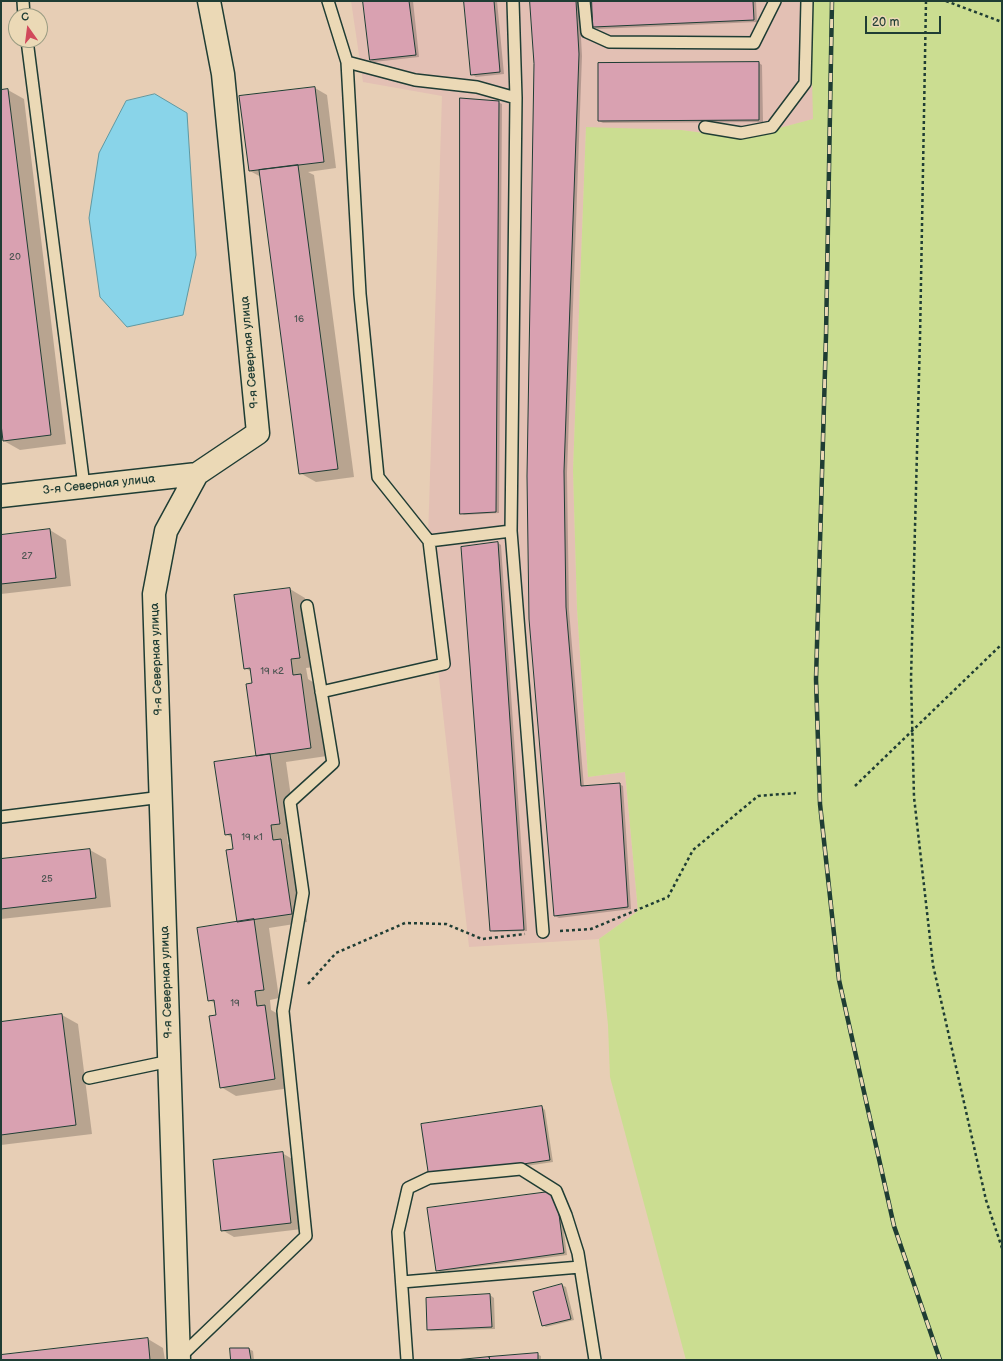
<!DOCTYPE html>
<html>
<head>
<meta charset="utf-8">
<style>
	body { margin:0 }
	#map { position:relative; width:1003px; height:1361px; overflow:hidden; background:#e7ceb5; font-family:"Balsamiq Sans",sans-serif }
	canvas { display:block }
	.frame { position:absolute; inset:0; border:2px solid #1f3d34; pointer-events:none }
	.north { position:absolute; left:8px; top:8px; width:40px; height:40px; box-sizing:border-box; background:#ebd9b6; border:1px solid #999b82; border-radius:50%; rotate:346deg; font-size:11px; font-weight:700; line-height:16px; text-align:center; color:#1f3d34 }
	.north::after { content:''; display:block; margin:auto; width:14px; height:18px; background:#d1495b; clip-path:polygon(50% 0,100% 100%,50% 72%,0 100%) }
	.scale { position:absolute; left:865px; top:16px; width:76px; height:18px; box-sizing:border-box; border:2px solid #1f3d34; border-top:0; padding-left:5px; font-size:12px; line-height:14px; white-space:nowrap; color:#1f3d34; -webkit-text-stroke:3px #ebd9b6; paint-order:stroke }
</style>
</head>
<body>
<div id="map">
<canvas width="1003" height="1361"></canvas>
<div class="frame"></div>
<div class="north">С</div>
<div class="scale">20 m</div>
</div>
<script>
const g = document.querySelector('canvas').getContext('2d');
g.lineJoin = 'round';
function fillPath(path, color) {
  g.fillStyle = color;
  g.fill(path, 'evenodd');
}
function trace(path, color, width, dash) {
  g.strokeStyle = color;
  g.lineWidth = width;
  g.lineCap = dash ? 'butt' : 'round';
  g.setLineDash(dash || []);
  g.stroke(path);
}
function label(font, color, halo, rows, align = 'center') {
  g.font = font + ' "Balsamiq Sans",sans-serif';
  g.lineWidth = 3;
  g.setLineDash([]);
  g.textBaseline = 'middle';
  g.strokeStyle = halo;
  g.fillStyle = color;
  for (const [text, x, y, turn = 0] of rows) {
    g.save();
    g.translate(x, y);
    g.rotate((+turn || 0) * Math.PI / 180);
    g.textAlign = isNaN(turn) ? turn : align;
    if (halo) g.strokeText(text, 0, 0);
    g.fillText(text, 0, 0);
    g.restore();
  }
}
const built = new Path2D(`
	M351 1H810L814 119 742 138 681 130 586 128 573 470 577 608 588 777 625 772 638 911 599 939 469 947 427 570 442 96 363 82Z`);
const green = new Path2D(`
	M810 1H1002V1360H686L610 1077 608 1025 599 939 638 911 625 772 588 777 577 608 573 470 586 127 681 130 742 138 813 119Z`);
const water = new Path2D(`
	M155 94 187 113 196 255 183 315 127 327 100 297 89 218 99 153 126 101Z`);
const shadow = new Path2D(`
	M364 1H413L419 57 374 62 371 60Z
	M465 1H497L504 74 476 77 472 74Z
	M531 1H579L582 56 567 473 569 610 584 787 619 784 623 786 631 909 559 918 555 916 535 64Z
	M593 1H756L757 22 598 29 594 27Z
	M759 63 762 65 763 122 603 123 599 121Z
	M315 88 327 95 336 168 308 172 314 175 354 477 316 482 300 473 261 177 250 171Z
	M8 90 24 99 66 444 20 450 4 441 1 416V91Z
	M498 102 502 104 499 513 464 515 461 513Z
	M50 530 66 540 71 586 1 594V536Z
	M498 543 501 545 527 931 494 932 491 930Z
	M290 589 305 598 315 667 306 668 308 679 316 684 327 756 286 762 296 832 287 834 288 844 297 849 307 922 269 928 279 998 270 1000 271 1010 280 1015 290 1088 236 1096 221 1087 216 1004 209 1000 238 922 234 850 232 838 226 834 257 756 247 685 254 684 252 672 245 668Z
	M90 850 106 859 111 907 1 919V860Z
	M62 1015 78 1024 92 1134 1 1145V1023Z
	M542 1107 545 1110 553 1162 433 1180Z
	M282 1153 294 1160 302 1229 234 1237 222 1230Z
	M559 1194 567 1255 440 1272 437 1270Z
	M562 1285 566 1287 574 1320 546 1327 543 1325Z
	M490 1295 494 1298 495 1329 431 1331 428 1329 427 1298Z
	M148 1339 163 1348 165 1360H1V1356Z
	M249 1349 253 1351 254 1360H232Z
	M537 1354 541 1356V1360H467Z`);
const building = new Path2D(`
	M363 1H409L416 55 370 60Z
	M464 1H494L500 72 471 75Z
	M530 1H576L579 54 564 471 566 607 581 786 620 783 628 907 554 916 529 619 527 476 534 64Z
	M592 1H753L754 20 593 27Z
	M759 62V120L598 121V63Z
	M315 87 324 162 249 171 239 96Z
	M8 89 51 435 3 441 1 424V90Z
	M460 98 499 101 496 512 460 514Z
	M298 165 338 469 299 474 259 170Z
	M50 529 56 578 1 584V535Z
	M498 542 524 930 490 931 461 547Z
	M290 588 300 658 291 659 293 675 301 674 311 748 256 756 246 684 252 683 250 668 244 669 234 595Z
	M270 754 280 824 271 825 273 840 281 839 292 914 237 922 226 850 233 849 231 834 225 835 214 762Z
	M90 849 96 898 1 909V859Z
	M254 919 264 990 255 991 257 1006 265 1005 275 1079 220 1088 209 1016 216 1015 214 1000 208 1001 197 928Z
	M62 1014 76 1125 1 1135V1022Z
	M542 1106 550 1160 429 1178 421 1124Z
	M283 1152 291 1223 221 1231 213 1160Z
	M556 1191 564 1253 436 1271 427 1208Z
	M562 1284 571 1319 542 1326 533 1292Z
	M490 1294 492 1327 427 1330 426 1298Z
	M148 1338 150 1360H1V1355Z
	M230 1348H249L251 1360H231Z
	M538 1353V1360H490L489 1357Z
	M489 1357 490 1360H455Z`);
const path = new Path2D(`
	M926 1 920 338 911 679 914 797 933 965 986 1200 1002 1248
	M946 1 1002 22
	M855 786 1002 644
	M560 931 591 929 668 897 693 850 758 796 796 793
	M308 984 336 953 405 923 446 924 482 939 525 934`);
const service = new Path2D(`
	M23 1 24 16
	M328 1 347 62 360 294 378 477 429 541 511 531
	M513 1 516 98 511 531 543 932
	M584 1 587 32 609 42 754 43 775 1
	M27 40 84 486
	M347 62 415 80 477 87 516 98
	M705 127 741 133 772 127 805 83 807 1
	M321 692 444 664 429 541
	M1 817 162 797
	M89 1078 170 1061
	M402 1282 580 1267
	M179 1358 306 1236 283 1011 303 893 290 802 333 763 307 606
	M407 1360 398 1232 408 1188 429 1178 521 1169 556 1191 566 1215 578 1253 595 1360`);
const minor = new Path2D(`
	M1 496 197 474
	M179 1360 154 594 166 531 197 474 258 433 223 74 209 1`);
const rail = new Path2D(`
	M832 1 826 336 816 679 820 804 839 980 894 1226 940 1360`);
const numberNames = [
	["20",15,257],
	["16",299,319],
	["27",27,556],
	["19 к2",272,671],
	["19 к1",252,837],
	["25",47,879],
	["19",235,1003]
];
const streetNames = [
	["9-я Северная улица",250,352,-95],
	["3-я Северная улица",99,485,-6],
	["9-я Северная улица",157,659,-92],
	["9-я Северная улица",167,982,-92]
];
fillPath(built, '#e3c0b4');
fillPath(green, '#cbdd91');
fillPath(water, '#89d4e9');
trace(water, '#5f98a1', 1);
fillPath(shadow, '#0003');
fillPath(building, '#d9a1b1');
trace(building, '#1f3d34', 1);
trace(service, '#1f3d34', 14);
trace(minor, '#1f3d34', 25);
trace(path, '#1f3d34', 2.5, [3, 3]);
trace(service, '#ebd9b6', 11);
trace(minor, '#ebd9b6', 22);
trace(rail, '#1f3d34', 4.5);
trace(rail, '#ebd9b6', 3, [9]);
label('10px', '#4e5653', null, numberNames);
label('12px', '#1f3d34', '#ebd9b6', streetNames);
</script>
</body>
</html>
